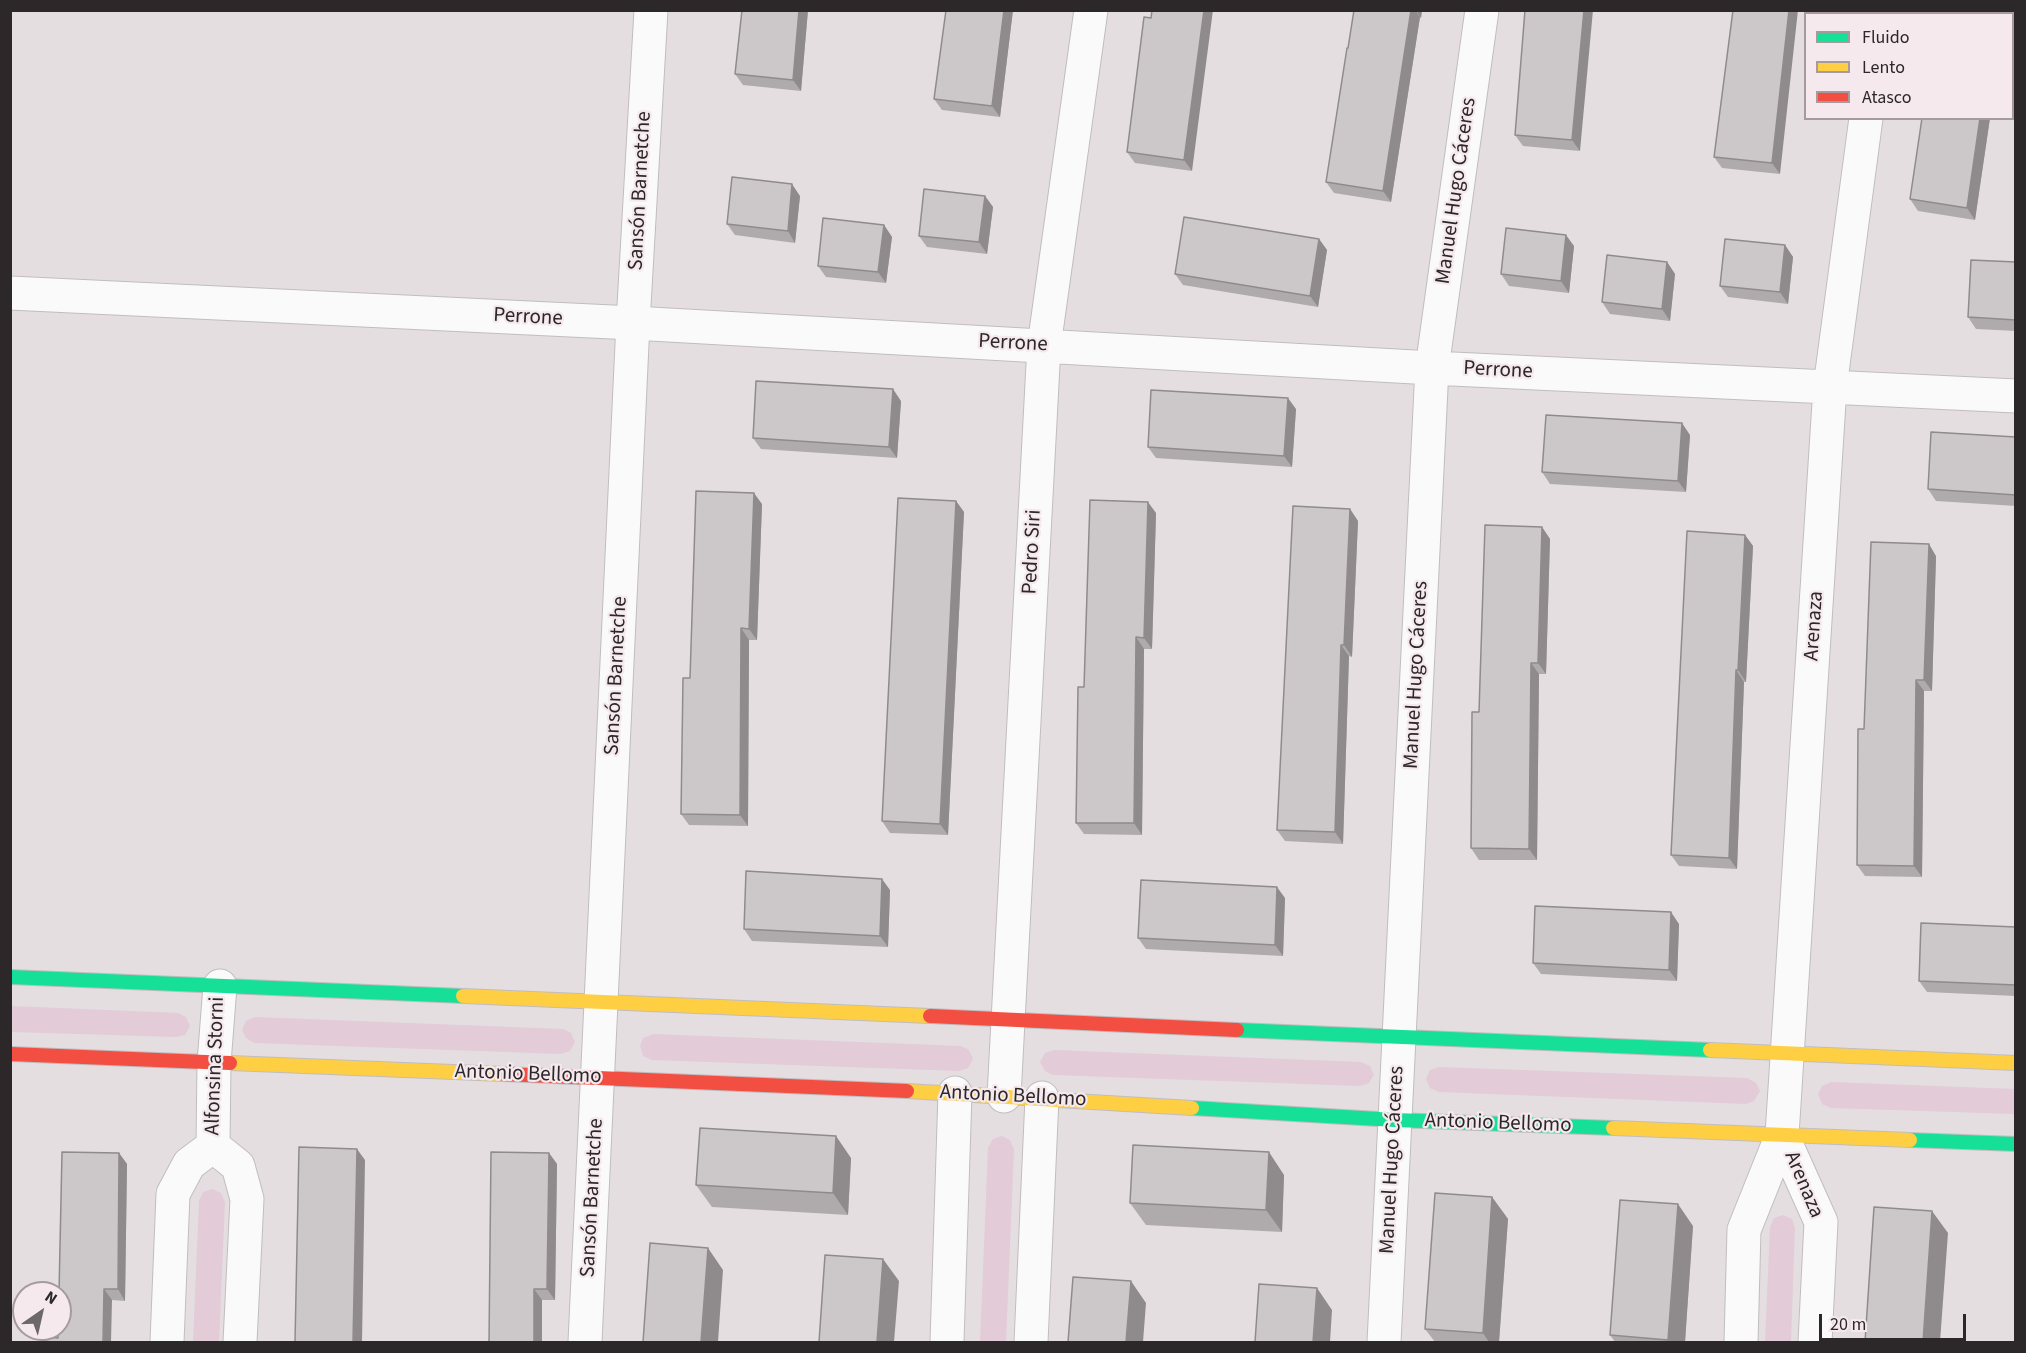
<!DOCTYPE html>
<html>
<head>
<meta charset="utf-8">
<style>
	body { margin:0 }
	#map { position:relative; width:2026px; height:1353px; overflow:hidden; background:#e4dee1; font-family:"Source Sans 3",sans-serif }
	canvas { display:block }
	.frame { position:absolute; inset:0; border:12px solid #2c2729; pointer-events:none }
	.legend { position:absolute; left:1804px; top:12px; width:210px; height:108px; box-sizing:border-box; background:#f5e9ee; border:2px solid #a59b9f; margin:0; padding:8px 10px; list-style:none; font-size:18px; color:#2c2729 }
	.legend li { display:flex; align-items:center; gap:12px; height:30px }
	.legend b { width:30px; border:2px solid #a59b9f }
	.north { position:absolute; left:12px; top:1281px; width:60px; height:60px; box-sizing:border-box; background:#f5e9ee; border:2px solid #a59b9f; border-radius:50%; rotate:34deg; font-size:16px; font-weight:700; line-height:24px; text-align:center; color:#2c2729 }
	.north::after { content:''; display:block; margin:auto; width:21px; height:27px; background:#6c6769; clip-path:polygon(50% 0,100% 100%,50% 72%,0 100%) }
	.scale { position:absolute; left:1819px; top:1314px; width:147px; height:27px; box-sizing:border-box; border:3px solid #2c2729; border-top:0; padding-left:8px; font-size:18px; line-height:21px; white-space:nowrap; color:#2c2729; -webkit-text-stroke:4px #f5e9ee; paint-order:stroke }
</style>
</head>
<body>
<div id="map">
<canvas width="2026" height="1353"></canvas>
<div class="frame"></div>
<ul class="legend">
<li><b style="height:8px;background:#16e098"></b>Fluido</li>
<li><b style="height:8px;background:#ffcf43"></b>Lento</li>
<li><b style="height:8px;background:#f24e42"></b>Atasco</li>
</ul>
<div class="north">N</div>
<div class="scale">20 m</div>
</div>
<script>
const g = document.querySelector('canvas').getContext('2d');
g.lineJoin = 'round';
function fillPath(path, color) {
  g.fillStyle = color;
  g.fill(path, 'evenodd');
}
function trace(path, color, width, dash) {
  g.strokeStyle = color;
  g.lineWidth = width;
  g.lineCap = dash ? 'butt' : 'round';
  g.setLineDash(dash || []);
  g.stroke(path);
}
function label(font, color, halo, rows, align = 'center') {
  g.font = font + ' "Source Sans 3",sans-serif';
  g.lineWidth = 4.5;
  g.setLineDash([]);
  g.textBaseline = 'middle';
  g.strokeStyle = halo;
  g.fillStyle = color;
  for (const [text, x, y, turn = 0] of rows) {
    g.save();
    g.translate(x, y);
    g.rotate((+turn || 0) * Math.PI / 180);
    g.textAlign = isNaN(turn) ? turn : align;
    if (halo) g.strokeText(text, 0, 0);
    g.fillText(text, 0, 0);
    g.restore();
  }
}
const green = new Path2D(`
	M11 1006 178 1013 186 1017 190 1026 185 1035 176 1037 11 1032Z
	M255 1017 563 1029 571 1033 575 1042 570 1051 561 1054 254 1043 246 1038 242 1030 246 1021Z
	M653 1034 961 1046 969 1050 973 1059 968 1068 959 1071 652 1060 643 1056 640 1046 643 1038Z
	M1054 1050 1361 1062 1370 1066 1374 1075 1369 1083 1360 1086 1053 1075 1045 1071 1040 1062 1045 1053Z
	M1439 1067 1747 1078 1756 1083 1760 1091 1754 1101 1746 1104 1439 1092 1430 1088 1426 1079 1430 1070Z
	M1831 1082 2015 1089V1114L1831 1108 1822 1104 1818 1094 1822 1086Z
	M1002 1136 1010 1140 1014 1149 1006 1342H980L988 1148 993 1139Z
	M213 1189 221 1193 225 1202 219 1342H193L199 1201 203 1192Z
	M1783 1215 1792 1219 1795 1228 1791 1342H1765L1770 1227 1774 1218Z`);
const street = new Path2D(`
	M1880 14V10
	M10 293 633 323 1432 368 2016 396
	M1004 1096 1044 346 1091 10
	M1782 1135 1821 1222 1815 1342
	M213 1146 214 1063 220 986
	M167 1342 173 1194 189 1164 213 1146 238 1166 247 1199 240 1342
	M585 1342 633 323 651 10
	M947 1342 955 1093
	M1031 1342 1042 1098
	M1384 1342 1432 368 1482 10
	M1741 1342 1744 1230 1782 1135 1830 387 1866 118`);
const fast = new Path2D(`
	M10 977 463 996
	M1237 1030 1710 1050
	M1192 1108 1395 1120 1613 1128
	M1910 1140 2016 1144`);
const slow = new Path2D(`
	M463 996 930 1016
	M1710 1050 2016 1063
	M230 1063 503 1074
	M907 1091 1192 1108
	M1613 1128 1910 1140`);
const jam = new Path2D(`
	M930 1016 1237 1030
	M10 1054 230 1063
	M503 1074 907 1091`);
const wall = new Path2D(`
	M742 10H808L801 91 743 85 735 74Z
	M946 10H1013L1000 117 942 110 934 99Z
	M1354 10H1422L1421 18 1420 17 1391 202 1334 193 1326 182Z
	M1525 10 1580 151 1523 146 1515 135Z
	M1733 10 1780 174 1722 168 1714 157Z
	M1151 18 1192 171 1135 163 1127 152Z
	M1922 118H1990L1975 220 1918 211 1910 199Z
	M800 196 795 243 735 235 727 224Z
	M985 196 993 207 987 254 927 247 919 236Z
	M884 225 892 237 886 283 826 277 818 266Z
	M1319 239 1327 250 1318 307 1183 285 1175 274Z
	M1785 245 1793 257 1788 304 1728 297 1720 286Z
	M1574 246 1569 293 1509 286 1501 274Z
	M1667 262 1675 274 1670 321 1610 314 1602 302Z
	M2016 262V331L1976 329 1968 317Z
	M901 401 897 458 761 449 753 438Z
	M1296 409 1292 467 1156 458 1148 447Z
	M1690 435 1686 492 1550 484 1542 472Z
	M2016 437V506L1936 501 1928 489Z
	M956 501 964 512 948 835 890 833 882 821Z
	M762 504 757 640H749L748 826 689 825 681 814 690 678Z
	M1350 509 1358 521 1352 657 1349 656 1343 844 1285 841 1277 830Z
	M1156 513 1152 649H1144L1142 835 1084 834 1076 823 1084 687Z
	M1542 527 1550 539 1546 674H1539L1537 860H1479L1471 848 1479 712Z
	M1745 535 1753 546 1746 682H1744L1737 869 1679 866 1671 855Z
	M1936 556 1932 691H1924L1922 877 1865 876 1857 865 1864 729Z
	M890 890 888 947 752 941 744 929Z
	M1285 898 1283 956 1146 949 1138 938Z
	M1679 924 1677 981 1541 974 1533 963Z
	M2016 927V996L1927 992 1919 981Z
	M119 1153 127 1164 125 1301 112 1300 58 1338Z
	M549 1153 557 1164 555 1300H542V1342H489Z
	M851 1158 848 1215 712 1207 696 1185Z
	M1284 1175 1282 1232 1146 1225 1130 1203Z
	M1492 1197 1508 1219 1499 1342H1435L1425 1329Z
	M1693 1226 1685 1342H1615L1610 1335Z`);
const shadedWall = new Path2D(`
	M799 10H808L801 91 793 80Z
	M1004 10H1013L1000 117 992 106Z
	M1204 10H1213L1192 171 1184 160Z
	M1411 10H1415L1420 17 1391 202 1383 191Z
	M1416 10H1422L1421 18Z
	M1584 10H1593L1580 151 1572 140Z
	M1789 10H1798L1780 174 1772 163Z
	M2009 10H2016L2015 35 2013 32V14H2008Z
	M1980 118H1990L1975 220 1967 208Z
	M792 184 800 196 795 243 788 231Z
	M985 196 993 207 987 254 979 242Z
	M884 225 892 237 886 283 878 272Z
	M1566 235 1574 246 1569 293 1561 281Z
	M1319 239 1327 250 1318 307 1310 296Z
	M1785 245 1793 257 1788 304 1780 292Z
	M1667 262 1675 274 1670 321 1662 309Z
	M893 389 901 401 897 458 889 447Z
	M1288 398 1296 409 1292 467 1284 456Z
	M1682 423 1690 435 1686 492 1678 481Z
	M754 493 762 504 757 640 749 629Z
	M956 501 964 512 948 835 940 824Z
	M1148 502 1156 513 1152 649 1144 638Z
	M1350 509 1358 521 1352 657 1344 645Z
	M1542 527 1550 539 1546 674 1538 663Z
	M1745 535 1753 546 1746 682 1738 670Z
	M1929 544 1936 556 1932 691 1924 680Z
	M741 628 749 640 748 826 740 815Z
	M1136 637 1144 649 1142 835 1134 823Z
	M1341 645 1349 656 1343 844 1335 832Z
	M1531 663 1539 674 1537 860 1529 849Z
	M1736 670 1744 682 1737 869 1729 858Z
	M1916 680 1924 691 1922 877 1914 866Z
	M882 879 890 890 888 947 880 936Z
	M1277 887 1285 898 1283 956 1275 945Z
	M1671 912 1679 924 1677 981 1669 970Z
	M836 1136 851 1158 848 1215 833 1193Z
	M357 1149 365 1160 362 1342H353Z
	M1269 1152 1284 1175 1282 1232 1266 1210Z
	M119 1153 127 1164 125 1301 118 1289Z
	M549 1153 557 1164 555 1300 547 1289Z
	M1492 1197 1508 1219 1499 1342H1489L1483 1333Z
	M1678 1204 1693 1226 1685 1342H1670L1668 1340Z
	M1932 1211 1948 1233 1940 1342H1923Z
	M708 1248 723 1270 718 1342H701Z
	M883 1259 899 1281 894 1342H877Z
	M1131 1281 1146 1303 1143 1342H1126Z
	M1317 1288 1332 1310 1330 1342H1313Z
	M104 1289 112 1300 111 1342H103Z
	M534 1289 542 1300V1342H534Z`);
const building = new Path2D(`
	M742 10H799L793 80 735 74Z
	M946 10H1004L992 106 934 99Z
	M1152 10H1204L1184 160 1127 152 1144 17 1151 18Z
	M1354 10H1411L1383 191 1326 182 1347 48H1348Z
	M1525 10H1584L1572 140 1515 135Z
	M1733 10H1789L1772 163 1714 157Z
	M1951 10H2009L2008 14H1951Z
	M1922 118H1980L1967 208 1910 199Z
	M732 177 792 184 788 231 727 224Z
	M924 189 985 196 979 242 919 236Z
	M1184 217 1319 239 1310 296 1175 274Z
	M823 218 884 225 878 272 818 266Z
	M1506 228 1566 235 1561 281 1501 274Z
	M1725 239 1785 245 1780 292 1720 286Z
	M1607 255 1667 262 1662 309 1602 302Z
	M1971 260 2016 262V320L1968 317Z
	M756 381 893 389 889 447 753 438Z
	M1151 390 1288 398 1284 456 1148 447Z
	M1546 415 1682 423 1678 481 1542 472Z
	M1931 432 2016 437V495L1928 489Z
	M696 491 754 493 749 629 741 628 740 815 681 814 683 678H690Z
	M898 498 956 501 940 824 882 821Z
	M1090 500 1148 502 1144 638 1136 637 1134 823H1076L1078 687H1084Z
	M1293 506 1350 509 1344 645H1341L1335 832 1277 830Z
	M1485 525 1542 527 1538 663H1531L1529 849 1471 848 1472 712H1479Z
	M1687 531 1745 535 1738 670H1736L1729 858 1671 855Z
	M1871 542 1929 544 1924 680H1916L1914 866 1857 865 1858 729H1864Z
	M746 871 882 879 880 936 744 929Z
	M1141 880 1277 887 1275 945 1138 938Z
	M1535 906 1671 912 1669 970 1533 963Z
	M1921 923 2016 927V985L1919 981Z
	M700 1128 836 1136 833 1193 696 1185Z
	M1133 1145 1269 1152 1266 1210 1130 1203Z
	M299 1147 357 1149 353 1342H295Z
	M62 1152 119 1153 118 1289H104L103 1342H46V1337L58 1338V1329H60V1293H59Z
	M491 1152 549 1153 547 1289H534V1342H489Z
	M1435 1193 1492 1197 1483 1333 1425 1329Z
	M1620 1200 1678 1204 1668 1340 1610 1335Z
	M1874 1207 1932 1211 1923 1342H1865Z
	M650 1243 708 1248 701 1342H643Z
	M825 1255 883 1259 877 1342H819Z
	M1073 1277 1131 1281 1126 1342H1068Z
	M1259 1284 1317 1288 1313 1342H1255Z`);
const streetNames = [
	["Sansón Barnetche",641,191,-87],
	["Manuel Hugo Cáceres",1457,191,-82],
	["Perrone",528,318,3],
	["Perrone",1013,344,3],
	["Perrone",1498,371,3],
	["Pedro Siri",1033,552,-87],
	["Arenaza",1815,626,-86],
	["Manuel Hugo Cáceres",1417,675,-87],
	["Sansón Barnetche",617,676,-87],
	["Alfonsina Storni",216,1066,-88],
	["Antonio Bellomo",528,1075,2],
	["Antonio Bellomo",1013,1097,3],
	["Antonio Bellomo",1498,1124,2],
	["Manuel Hugo Cáceres",1393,1160,-87],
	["Arenaza",1803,1185,67],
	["Sansón Barnetche",593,1198,-87]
];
fillPath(green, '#e3cbd7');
trace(street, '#c1bdbf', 35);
trace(fast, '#c1bdbf', 16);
trace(slow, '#c1bdbf', 16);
trace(jam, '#c1bdbf', 16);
trace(street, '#fbfafa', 33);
trace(fast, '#16e098', 14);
trace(slow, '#ffcf43', 14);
trace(jam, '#f24e42', 14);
fillPath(wall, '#afabad');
fillPath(shadedWall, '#8f8b8d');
fillPath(building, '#ccc7c9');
trace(building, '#8f8b8d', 1.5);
label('21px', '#2c2729', '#f5e9ee', streetNames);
</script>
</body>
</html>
